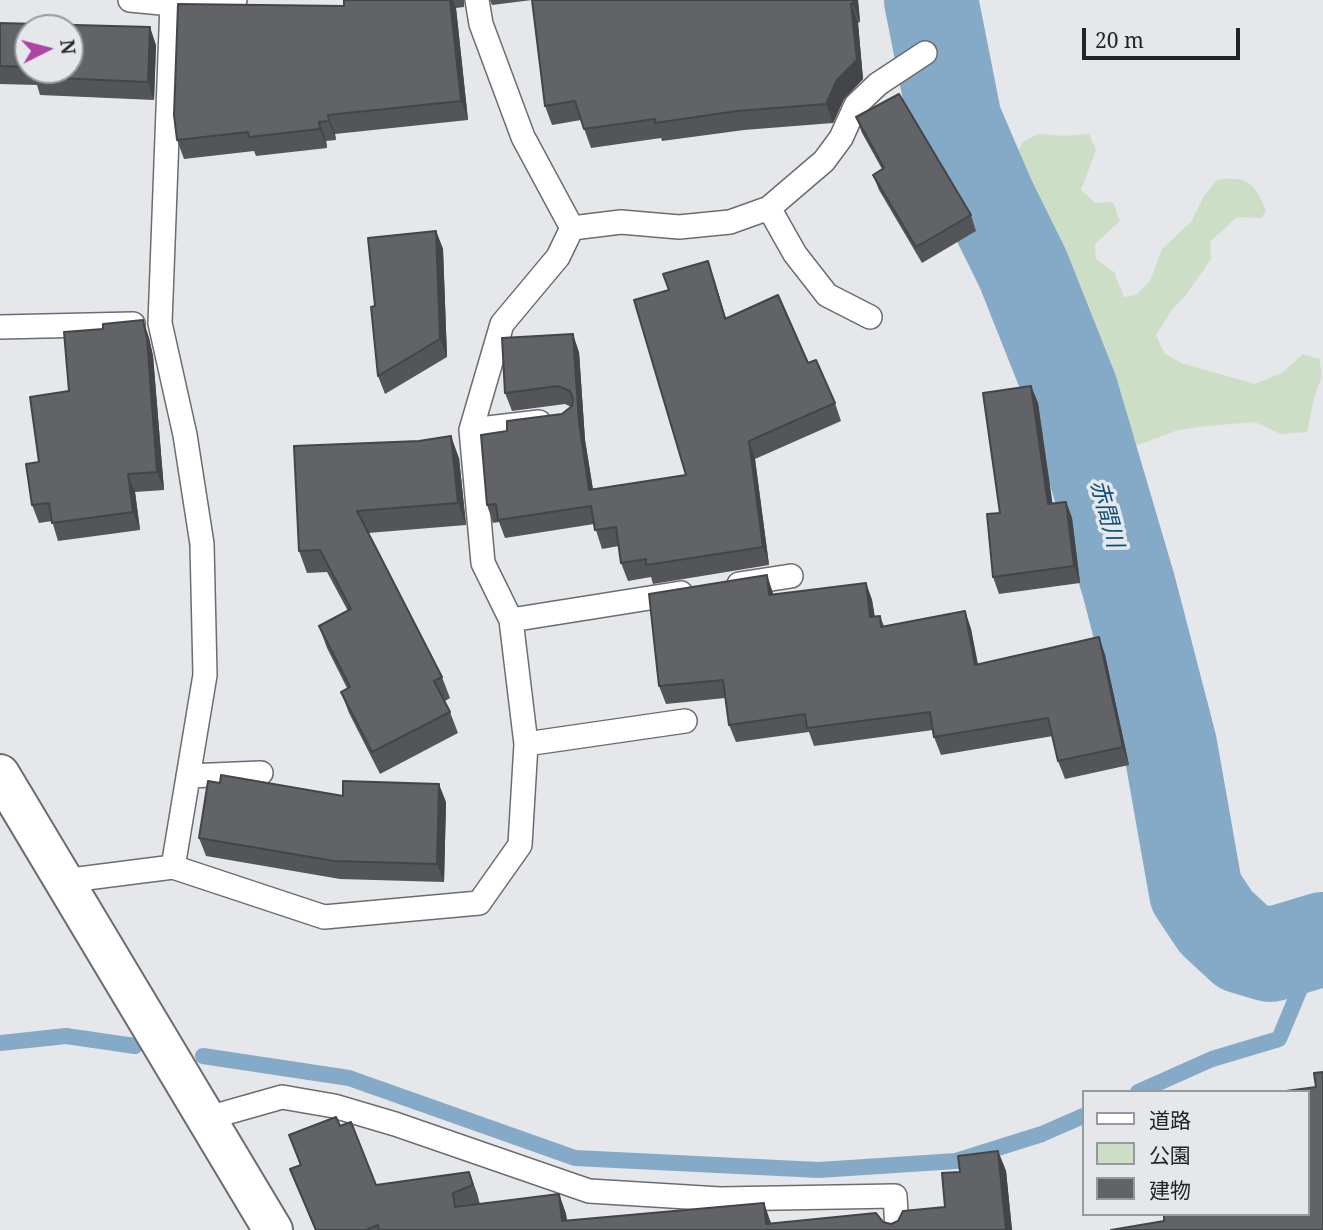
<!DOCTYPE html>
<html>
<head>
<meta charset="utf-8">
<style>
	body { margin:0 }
	#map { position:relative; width:1323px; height:1230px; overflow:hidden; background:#e5e7eb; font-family:"Noto Serif","Noto Sans JP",serif }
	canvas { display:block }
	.legend { position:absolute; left:1082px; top:1090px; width:228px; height:126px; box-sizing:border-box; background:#e5e7eb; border:2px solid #97999c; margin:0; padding:9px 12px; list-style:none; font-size:21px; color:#232426 }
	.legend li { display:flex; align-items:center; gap:14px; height:35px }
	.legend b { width:35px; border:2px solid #97999c }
	.north { position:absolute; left:14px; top:14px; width:70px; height:70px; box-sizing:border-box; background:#e5e7eb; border:2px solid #97999c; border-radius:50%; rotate:84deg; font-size:19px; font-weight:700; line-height:28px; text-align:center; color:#232426 }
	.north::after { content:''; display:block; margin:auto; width:24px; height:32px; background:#ad43a5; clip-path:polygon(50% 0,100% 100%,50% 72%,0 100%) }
	.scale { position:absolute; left:1082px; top:28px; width:158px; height:32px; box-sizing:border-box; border:4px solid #232426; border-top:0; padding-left:9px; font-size:21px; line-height:24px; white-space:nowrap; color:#232426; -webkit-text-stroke:5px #e5e7eb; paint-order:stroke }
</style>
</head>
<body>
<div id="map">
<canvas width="1323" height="1230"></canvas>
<ul class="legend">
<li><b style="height:9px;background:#fff"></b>道路</li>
<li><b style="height:19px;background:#ccdec5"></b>公園</li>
<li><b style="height:19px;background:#616367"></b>建物</li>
</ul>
<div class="north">N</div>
<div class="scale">20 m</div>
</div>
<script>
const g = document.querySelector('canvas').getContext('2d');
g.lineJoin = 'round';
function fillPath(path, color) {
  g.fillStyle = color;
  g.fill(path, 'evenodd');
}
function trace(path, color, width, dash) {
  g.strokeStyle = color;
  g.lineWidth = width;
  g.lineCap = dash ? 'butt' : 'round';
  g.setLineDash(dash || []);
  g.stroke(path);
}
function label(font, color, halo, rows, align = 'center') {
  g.font = font + ' "Noto Serif","Noto Sans JP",serif';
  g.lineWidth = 7;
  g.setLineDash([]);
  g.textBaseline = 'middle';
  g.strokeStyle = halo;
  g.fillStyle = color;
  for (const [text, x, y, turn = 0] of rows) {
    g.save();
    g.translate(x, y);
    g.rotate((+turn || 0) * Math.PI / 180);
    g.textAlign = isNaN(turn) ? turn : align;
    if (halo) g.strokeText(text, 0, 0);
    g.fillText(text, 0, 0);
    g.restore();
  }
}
const green = new Path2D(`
	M1038 134 1064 136 1089 134 1096 150 1081 190 1095 203 1113 202 1120 221 1095 244 1096 259 1114 272 1124 297 1136 295 1150 281 1162 249 1191 222 1204 196 1217 180C1247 175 1256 184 1266 211L1261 218 1237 217 1210 242 1211 259 1186 295 1171 311 1156 335 1164 353 1181 363 1255 384 1282 373 1303 354 1319 359C1323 376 1322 377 1316 392 1312 404 1310 419 1307 432L1281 434 1255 422 1207 426 1178 430 1138 445 1130 441 1115 414 1095 409 1085 397 1048 294 1065 272 1051 263 1035 265 1003 195 1012 161 1023 142Z`);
const stream = new Path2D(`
	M0 1043 66 1036 135 1046
	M203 1056 349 1078 575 1158 819 1170 956 1161 1042 1134 1083 1116
	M1138 1092 1212 1059 1279 1039 1320 941`);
const river = new Path2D(`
	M931 0 955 121 988 198 1023 269 1071 390 1129 587 1170 745 1196 892 1216 922 1243 947 1270 955 1323 939`);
const lane = new Path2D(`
	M130 0 172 4 235 0
	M477 0 481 24 523 137 572 228
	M769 208 795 254 827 295 870 317
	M0 327 133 324
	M471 430 539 422
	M739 584 791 576
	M511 620 681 593
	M526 744 685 721
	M188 776 261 773
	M173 867 324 917 479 903 520 845 526 744 511 620 483 563 471 430 502 324 558 257 572 228 621 222 679 227 730 222 769 208 824 161 841 138 856 105 878 84 925 53
	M63 881 173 867 205 675 202 544 185 435 160 323 172 4
	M208 1118 282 1097 334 1106 395 1124 589 1191 720 1199 895 1196 897 1230`);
const street = new Path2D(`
	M0 774 273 1230`);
const wall = new Path2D(`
	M344 0H464V7L456 8 468 120 335 134 336 140 326 141 327 148 256 156 254 151 184 159 177 140 344 6Z
	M490 0H858L860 22 858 23 863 79 844 99 833 123 744 130 662 141 661 138 591 148 581 120 552 125 545 106 532 0 492 5Z
	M0 23 156 45 154 100 40 95 37 85 0 84ZM28 28 70 70H28Z
	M856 117 971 215 976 231 922 263 879 190 873 175 882 169 862 133Z
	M436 231 443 249 447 357 385 394 378 376 375 306Z
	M714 279 726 319 808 363 835 403 841 421 755 459 769 565 653 584 651 577 628 581 621 563 619 546 602 549 594 524 505 538 499 522 493 523 487 505 507 431 562 414 571 407 565 404 512 411 505 393 579 352 585 440 593 490 686 475Z
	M143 320 149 338 153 356 164 490 135 492 140 530 58 541 52 521 39 523 32 505 39 462 103 329Z
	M1031 386 1038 403 1052 503 1066 502 1072 518 1080 583 999 594 993 577 1000 513Z
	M294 446 459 458 466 525 368 533 442 677 450 698 445 701 450 712 458 733 380 774 349 713 341 692 347 688 327 648 319 626 348 611 327 572 307 573 299 551Z
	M767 575 773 595 866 583 872 600 875 617 880 616 884 626 965 611 971 629 978 664 1099 637 1105 655 1129 765 1065 779 1058 761 1053 736 941 755 934 737 933 730 814 746 809 732 736 742 729 725 725 698 666 704 659 686Z
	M220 783 343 796 446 802 444 882 340 879 206 856 199 838Z
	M340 1126 376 1185 469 1172 480 1204 559 1194 566 1214 567 1221 771 1223 883 1222 891 1224 945 1207 960 1172 998 1151 1006 1171 1012 1230H315L290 1169 300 1165 289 1135Z`);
const shadedWall = new Path2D(`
	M450 0H453L456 8 468 120 461 101Z
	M853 0H858L860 22 853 4Z
	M851 4 858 23 863 79 844 99 833 123 826 104Z
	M150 27 156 45 154 100 148 82Z
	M328 115 335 134 336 140 329 121Z
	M319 122 326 141 327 148 320 129Z
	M436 231 443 249 447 357 440 339Z
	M708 261 714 279 732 337 725 319Z
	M143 320 149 338 153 356 164 490 157 472Z
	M573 334 579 352 585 440 596 508 589 490 579 422Z
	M1031 386 1038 403 1055 520 1048 504Z
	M451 436 459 458 466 525 458 503Z
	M749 441 755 459 769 565 763 547Z
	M128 474 135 492 140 530 133 512Z
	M1066 502 1072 518 1080 583 1074 566Z
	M767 575 773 593 776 613 769 595Z
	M866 583 872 600 877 635 870 617Z
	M965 611 971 629 981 683 975 665Z
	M1099 637 1105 655 1129 765 1123 747Z
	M439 784 446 802 444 882 437 864Z
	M998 1151 1006 1171 1012 1230H1006Z
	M469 1172 477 1193 480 1205 473 1185Z
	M559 1194 566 1214 568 1230 562 1221Z
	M764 1203 771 1223 766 1224Z`);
const building = new Path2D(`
	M344 0H450L461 101 328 115 329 121 319 122 320 129 249 137 248 132 177 140 174 115 178 4 344 6Z
	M532 0H853V4H851L857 60 837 80 826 104 737 111 655 123V119L584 129 575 101 545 106Z
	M0 23 150 27 148 82 34 77V70H70V28H28V67L0 66Z
	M899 94 971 215 916 247 873 175 884 168 856 117Z
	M436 231 440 339 378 376 371 307 375 306 368 238Z
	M708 261 725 319 778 295 808 363 816 360 835 403 749 441 763 547 646 565V559L621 563 616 527 595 530 591 506 498 520 496 504 487 505 481 435 507 431V421L562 414 572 406 573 399 570 391 558 386 505 393 502 338 573 334 579 422 589 490 686 475 634 300 669 290 663 274Z
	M143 320 147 339 157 472 128 474 133 512 52 523 49 503 32 505 26 464 39 462 30 397 69 391 64 332 103 329V324Z
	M1031 386 1048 504 1066 502 1074 566 993 577 987 514 1000 513 983 393Z
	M451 436 458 503 357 511 442 677 434 681 450 712 372 752 341 692 350 687 319 626 351 609 320 550 299 551 294 446 419 441Z
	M767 575 769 595 866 583 870 617 880 616 881 627 965 611 975 665 1099 637 1123 747 1058 761 1048 718 934 737 930 712 807 728 805 714 729 725 723 680 659 686 649 594Z
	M221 775 343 796V781L439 784 437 864 334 861 199 838 208 781 220 783Z
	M1323 1072V1230H1111L1164 1221V1214H1307V1092H1286V1091L1316 1087 1314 1073Z
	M336 1117 340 1126 351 1122 376 1185 469 1172 473 1185 453 1193 455 1207 559 1194 562 1221 764 1203 766 1224 876 1213 883 1222 891 1224 898 1221 903 1211 945 1207 942 1173 960 1172 958 1156 998 1151 1006 1230H379L378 1225 366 1230H316L290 1169 301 1165 289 1135Z`);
const waterNames = [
	["赤間川",1106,514,75]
];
fillPath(green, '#ccdec5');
trace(stream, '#84aac7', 16);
trace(river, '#84aac7', 94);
trace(lane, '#6a6d70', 26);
trace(street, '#6a6d70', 42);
trace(lane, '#fff', 23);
trace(street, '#fff', 38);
fillPath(wall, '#535559');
fillPath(shadedWall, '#444548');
fillPath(building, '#616367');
trace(building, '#444548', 2);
label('italic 23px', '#0c5076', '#e5e7eb', waterNames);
</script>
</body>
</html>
